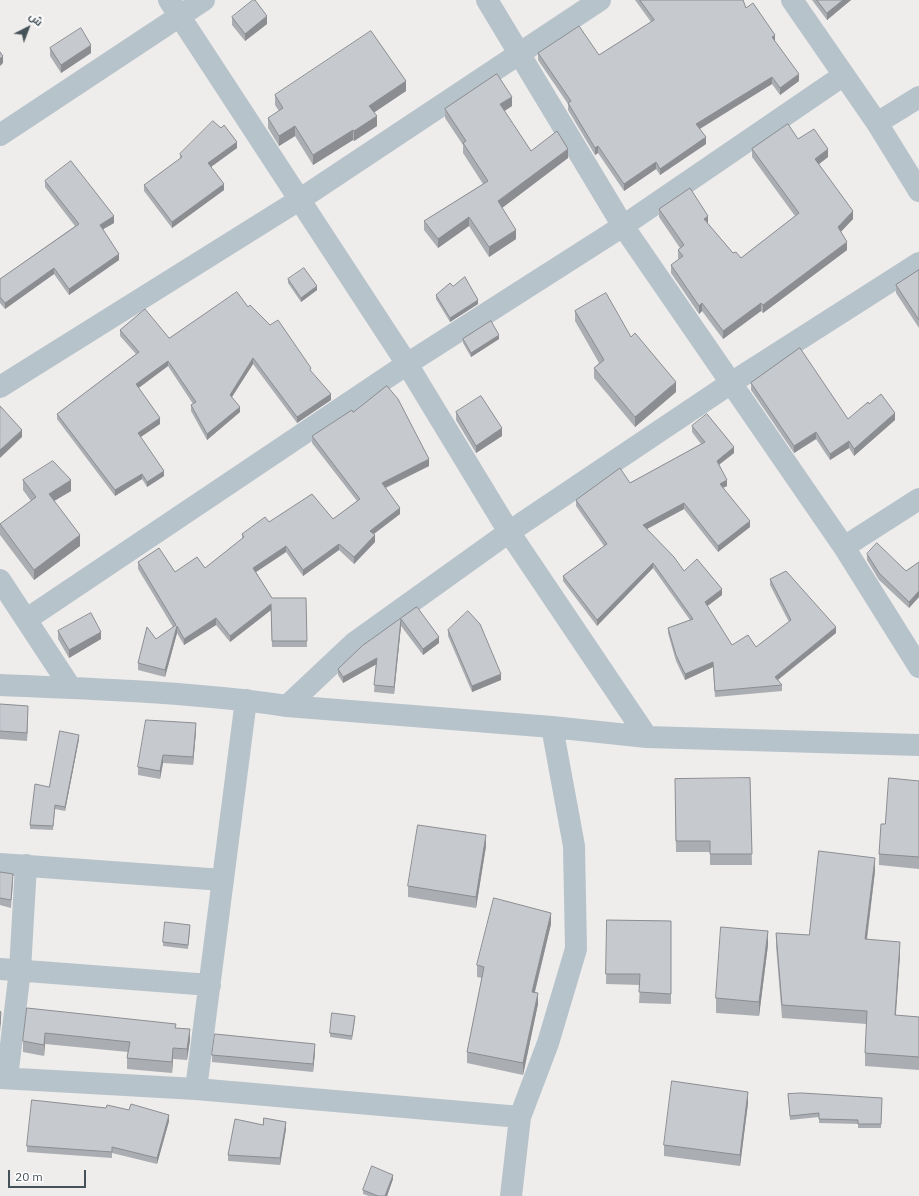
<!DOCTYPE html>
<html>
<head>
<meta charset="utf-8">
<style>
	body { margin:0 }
	#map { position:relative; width:919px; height:1196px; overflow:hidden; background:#efecec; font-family:"IBM Plex Sans",Cairo,sans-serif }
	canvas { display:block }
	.north { position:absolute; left:8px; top:8px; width:40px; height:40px; -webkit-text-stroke:3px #fff; paint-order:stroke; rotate:42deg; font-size:11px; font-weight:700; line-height:16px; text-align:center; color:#45525a }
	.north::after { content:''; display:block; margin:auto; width:14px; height:18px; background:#45525a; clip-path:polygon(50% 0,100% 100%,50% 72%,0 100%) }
	.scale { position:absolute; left:8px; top:1170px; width:78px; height:18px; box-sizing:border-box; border:2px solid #45525a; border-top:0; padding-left:5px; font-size:12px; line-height:14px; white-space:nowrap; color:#45525a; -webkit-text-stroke:3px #fff; paint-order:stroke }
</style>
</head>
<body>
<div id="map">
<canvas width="919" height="1196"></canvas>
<div class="north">ش</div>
<div class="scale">20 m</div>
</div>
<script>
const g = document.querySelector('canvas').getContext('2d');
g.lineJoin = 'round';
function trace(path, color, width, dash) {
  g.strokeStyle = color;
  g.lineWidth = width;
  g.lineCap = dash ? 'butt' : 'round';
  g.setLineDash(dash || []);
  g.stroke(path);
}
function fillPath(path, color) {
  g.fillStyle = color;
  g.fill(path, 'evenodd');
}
const minor = new Path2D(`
	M169 0 407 364 509 532 647 737
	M487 0 623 226 844 547 919 667
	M792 0 877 123 919 191
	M877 123 919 97
	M0 135 204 0
	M0 387 299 200 600 0
	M844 547 919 499
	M0 580 71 688
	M27 619 407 364 623 226 844 75
	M0 685C95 689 192 692 287 706L552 727 647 737 919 745
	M287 706 354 643 509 532 731 383 919 263
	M0 864 223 880
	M0 969 210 985
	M0 1078 196 1089 520 1117
	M7 1078 20 970 26 865
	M196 1089 246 700
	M511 1196 520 1117 548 1043 576 949 574 846 552 727`);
const wall = new Path2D(`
	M635 0H743L746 8 775 42 799 81 780 95 772 84 700 129 706 144 660 175 656 169 624 191 598 153 595 155 568 110V104L538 60V53L599 55 651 22Z
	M812 0H851L827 20Z
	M232 17 267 24 245 41 232 25Z
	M50 48 91 53 61 73 50 56Z
	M406 91 374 112 377 126 354 141 353 140 313 165 295 136 279 146 268 128V118L279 111 275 105V95Z
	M512 106 504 111 531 151 568 158 502 208 516 239 489 257 469 226 438 248 424 230V221L483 184 463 153V145L445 118V109Z
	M798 139 828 157 819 164 853 219 840 232 847 250 763 313 761 311 723 339 702 311 699 314 671 273V265L679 259 678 258V250L680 248 659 217V209L708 224 733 253 741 258 795 216 752 157V149Z
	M237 148 211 167 224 190 172 228 144 191V185L180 159V154Z
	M45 181 114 223 103 229 119 260 69 295 54 274 5 309 0 303V279L75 226 45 187Z
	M919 270V328L896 293V285Z
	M288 279 317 290 301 302 288 283Z
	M453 286 478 304 450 322 436 299V295Z
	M248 307 311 372 331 400 297 423 253 364 232 397 240 412 207 440 191 411V405L193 404 168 366 138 388 160 424 140 437 164 476 147 487 142 479 115 496 57 419V414L136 354 120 336V330L169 338Z
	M575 311 631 337 676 392 635 427 594 378V368L599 363 575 321Z
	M463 339H499L471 357 463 343Z
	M751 383 848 419 869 404 895 420 854 456 849 448 830 460 816 439 794 453 751 390Z
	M353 412 429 466 386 488 400 514 373 534 375 542 354 564 339 550 303 576 286 552 256 572 272 598H306L307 647H272L271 610 230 642 216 625 184 645 177 633 165 677 138 670V663L173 627 138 569V562L175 572 205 568 242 539V534L269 522 333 519 357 501 312 443V436Z
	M456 412 502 436 476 453 456 420Z
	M692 426 734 453 719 465 727 486 723 488 750 527 718 552 684 509 647 529 684 571 722 595 707 606 732 645 756 647 789 622 770 585V579L836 633 778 680 782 685V691L715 697 713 667 685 680 676 661 668 633V628L690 620 653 568 597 626 563 581V576L604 546 576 506V500L630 483 701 444 692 432Z
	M23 480 71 491 54 501 80 546 34 580 0 535V524L31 501 23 490Z
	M867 554 906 571 919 562V597L909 608 879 580 867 560Z
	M417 607 439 643 423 655 401 626 394 694 374 692 376 664 343 683 338 675V669Z
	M448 630 501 680 472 692 448 636Z
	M58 631 101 639 69 658 58 639Z
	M0 704 28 714 27 741 0 739Z
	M196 731 193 765 163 763 160 779 138 775V767Z
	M79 739 65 811 55 809 53 830 30 829V825L49 787Z
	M750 778 752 865H710V852H676L675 790Z
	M919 781V869L879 865V854L885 824Z
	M486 846 476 908 408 897V886Z
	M875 871 867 940 900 955 895 1015 919 1017V1070L865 1066V1053L867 1024 782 1018 776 946V933L809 935Z
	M0 872 13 882 11 908 0 905Z
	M607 920 671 921V1004L639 1003 640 985 606 984Z
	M551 924 535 992 538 1004 523 1075 467 1063V1052L482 978 477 977V965Z
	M190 929 188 949 163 946V942Z
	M768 945 759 1016 716 1013V998Z
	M27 1008 176 1028 190 1040 187 1060 173 1059 172 1073 127 1069V1058L128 1052 45 1044 44 1056 23 1052V1041Z
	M355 1020 352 1040 330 1037V1033Z
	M315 1052 313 1072 212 1062V1055Z
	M788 1094 882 1098 881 1128H858V1124L819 1123V1117L790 1120Z
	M748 1103 740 1166 664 1156V1145Z
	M169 1121 157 1164 112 1153V1158L27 1152V1146Z
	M263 1125 286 1129 280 1165 228 1161V1155Z
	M393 1179 387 1196H369L363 1194V1190Z`);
const shadedWall = new Path2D(`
	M843 0H851L827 20V13Z
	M267 16V24L245 41V34Z
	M775 35V42L772 44V37Z
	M91 45V53L61 73V65Z
	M3 56V63L0 66V59Z
	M799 74V81L780 95V88Z
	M772 77V84L696 131V124Z
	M406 81V91L369 116V106Z
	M512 97V106L500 114V104Z
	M377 116V126L354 141V131Z
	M295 126V136L279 146V136Z
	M353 130V140L313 165V155Z
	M706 137V144L660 175V169Z
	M237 142V148L208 169V163Z
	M598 146V153L595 155V148Z
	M568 149V158L498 211V201Z
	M828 149V157L815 167V159Z
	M656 162V169L624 191V184Z
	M224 184V190L172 228V222Z
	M853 211V219L838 235V227Z
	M114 216V223L100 231V225Z
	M708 216V224L704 219Z
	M469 217V226L438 248V239Z
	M516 230V239L489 257V247Z
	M847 242V250L763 313V305Z
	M119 254V260L69 295V289Z
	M54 268V274L5 309V303Z
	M317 286V290L301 302V298Z
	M478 300V304L450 322V318Z
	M702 303V311L699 314V306Z
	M761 303V311L723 339V331Z
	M499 335V339L471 357V353Z
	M253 358V364L230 400V395Z
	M168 361V366L136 390V384Z
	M676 382V392L635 427V417Z
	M331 394V400L297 423V417Z
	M240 407V412L207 440V434Z
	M895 413V420L854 456V449Z
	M160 418V424L138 439V433Z
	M502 428V436L476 453V446Z
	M22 430V437L0 458V450Z
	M816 432V439L794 453V446Z
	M849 441V448L830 460V454Z
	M734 447V453L717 466V461Z
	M429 459V466L382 489V483Z
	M164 471V476L147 487V482Z
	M142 474V479L115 496V490Z
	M71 480V491L49 504V494Z
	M727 480V486L720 489V484Z
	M684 503V509L643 531V525Z
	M400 508V514L370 537V531Z
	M750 521V527L718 552V546Z
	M80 535V546L34 580V570Z
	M375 535V542L354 564V557Z
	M339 544V550L303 576V570Z
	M286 546V552L253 574V568Z
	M653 563V568L597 626V620Z
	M722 589V595L705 608V602Z
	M919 591V597L909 608V602Z
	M271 604V610L230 642V636Z
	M216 618V625L184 645V639Z
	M401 619V626L394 694V687Z
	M177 626V633L165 677V670Z
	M836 627V633L775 682V677Z
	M101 632V639L69 658V650Z
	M439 637V643L423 655V649Z
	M377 658V664L343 683V677Z
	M713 662V667L685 680V674Z
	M501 674V680L472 692V686Z
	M28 706V714L27 741V733Z
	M196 723V731L193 765V757Z
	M79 735V739L65 811V807Z
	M163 755V763L160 779V771Z
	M486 835V846L476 908V897Z
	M875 858V871L865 952V939Z
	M551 913V924L532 1003V992Z
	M768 931V945L759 1016V1002Z
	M900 942V955L895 1028V1015Z
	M538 993V1004L523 1075V1063Z
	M1 1012V1019L0 1032V1024Z
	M190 1029V1040L187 1060V1049Z
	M45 1033V1044L44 1056V1045Z
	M315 1044V1052L313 1072V1064Z
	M173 1048V1059L172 1073V1062Z
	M748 1092V1103L740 1166V1155Z
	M169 1115V1121L157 1164V1158Z
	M286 1122V1129L280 1165V1158Z
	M393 1175V1179L387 1196H385Z`);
const building = new Path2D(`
	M253 0H255L267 16 245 34 232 17Z
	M640 0H743L746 8 753 3 775 35 772 37 799 74 780 88 772 77 696 124 706 137 660 169 656 162 624 184 598 146 595 148 568 103 571 101 538 53 579 26 599 55 654 20Z
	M817 0H843L827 13Z
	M81 28 91 45 61 65 50 48Z
	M371 31 406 81 369 106 377 116 354 131 353 130 313 155 295 126 279 136 268 118 283 108 275 95Z
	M0 52 3 56 0 59Z
	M497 74 512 97 500 104 531 151 557 131 568 149 498 201 516 230 489 247 469 217 438 239 424 221 488 181 463 143 466 141 445 109Z
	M213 121 221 128 224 125 237 142 208 163 224 184 172 222 144 185 182 157 180 154Z
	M788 124 798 139 814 129 828 149 815 159 853 211 838 227 847 242 763 305 761 303 723 331 702 303 699 306 671 265 683 256 678 250 684 245 659 209 690 188 708 216 704 219 733 253 736 252 741 258 799 213 752 149Z
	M71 161 114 216 100 225 119 254 69 289 54 268 5 303 0 297V279L79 224 45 181Z
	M304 268 317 286 301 298 288 279Z
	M919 270V320L896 285Z
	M465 277 478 300 450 318 436 295 450 283 453 286Z
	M237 292 248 307 250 305 270 325 278 320 311 368 310 370 331 394 297 417 253 358 230 395 240 407 207 434 191 405 196 402 168 361 136 384 160 418 138 433 164 471 147 482 142 474 115 490 57 414 139 352 120 330 145 309 169 338Z
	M606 293 631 337 635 333 676 382 635 417 594 368 604 360 575 311Z
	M491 321 499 335 471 353 463 339Z
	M800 348 848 419 868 402 869 404 881 394 895 413 854 449 849 441 830 454 816 432 794 446 751 383Z
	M387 386 398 399 429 459 382 483 400 508 370 531 375 535 354 557 339 544 303 570 286 546 253 568 272 598H306L307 641H272L271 604 230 636 216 618 184 639 177 626 165 670 138 663 147 627 156 639 176 625 138 562 159 548 175 572 197 557 205 568 244 537 242 534 265 517 269 522 312 494 333 519 360 499 312 436 352 410 353 412Z
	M481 396 502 428 476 446 456 412Z
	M0 406 22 430 0 450Z
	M707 414 734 447 717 461 727 480 720 484 750 521 718 546 684 503 643 525 674 557 684 571 697 559 722 589 705 602 732 645 748 635 756 647 791 620 770 579 786 571 836 627 775 677 782 685 715 691 713 662 685 674 676 655 668 628 693 619 653 563 597 620 563 576 607 544 576 500 620 468 630 483 705 442 692 426Z
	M53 461 71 480 49 494 80 535 34 570 0 524 36 497 23 480Z
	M877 543 906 571 919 562V591L909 602 879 573 867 554Z
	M417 607 439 637 423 649 401 619 394 687 374 685 377 658 343 677 338 669 362 646Z
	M468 611 480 624 501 674 472 686 448 630Z
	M91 613 101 632 69 650 58 631Z
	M0 704 28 706 27 733 0 731Z
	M146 720 196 723 193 757 163 755 160 771 138 767Z
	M60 731 79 735 65 807 55 805 53 826 30 825 35 784 49 787Z
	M750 778 752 854H710V841H676L675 779Z
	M889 778 919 781V857L879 854 881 824H885Z
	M418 825 486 835 476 897 408 886Z
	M819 851 875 858 865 939 900 942 895 1015 919 1017V1057L865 1053 867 1011 782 1005 776 933 809 935Z
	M0 872 13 874 11 900 0 898Z
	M494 898 551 913 532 992 538 993 523 1063 467 1052 484 967 477 965Z
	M607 920 671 921V994L639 992 640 974H606Z
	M165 922 190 925 188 945 163 942Z
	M721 927 768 931 759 1002 716 998Z
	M27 1008 176 1024 175 1028 190 1029 187 1049 173 1048 172 1062 127 1058 130 1042 45 1033 44 1045 23 1041Z
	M0 1011 1 1012 0 1024Z
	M332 1013 355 1016 352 1036 330 1033Z
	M215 1034 315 1044 313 1064 212 1055Z
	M672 1081 748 1092 740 1155 664 1145Z
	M802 1093 882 1098 881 1124H858V1120L819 1119V1113L790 1116 788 1094Z
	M32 1100 106 1108 107 1105 129 1110 131 1104 169 1115 157 1158 112 1147V1152L27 1146Z
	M264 1118 286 1122 280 1158 228 1155 235 1119 263 1125Z
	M372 1166 393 1175 385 1196H378L363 1190Z`);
trace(minor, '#b7c3ca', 22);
fillPath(wall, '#aaaeb2');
fillPath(shadedWall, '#8b8d91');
fillPath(building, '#c6cacf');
trace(building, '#8b8d91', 1);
</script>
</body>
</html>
